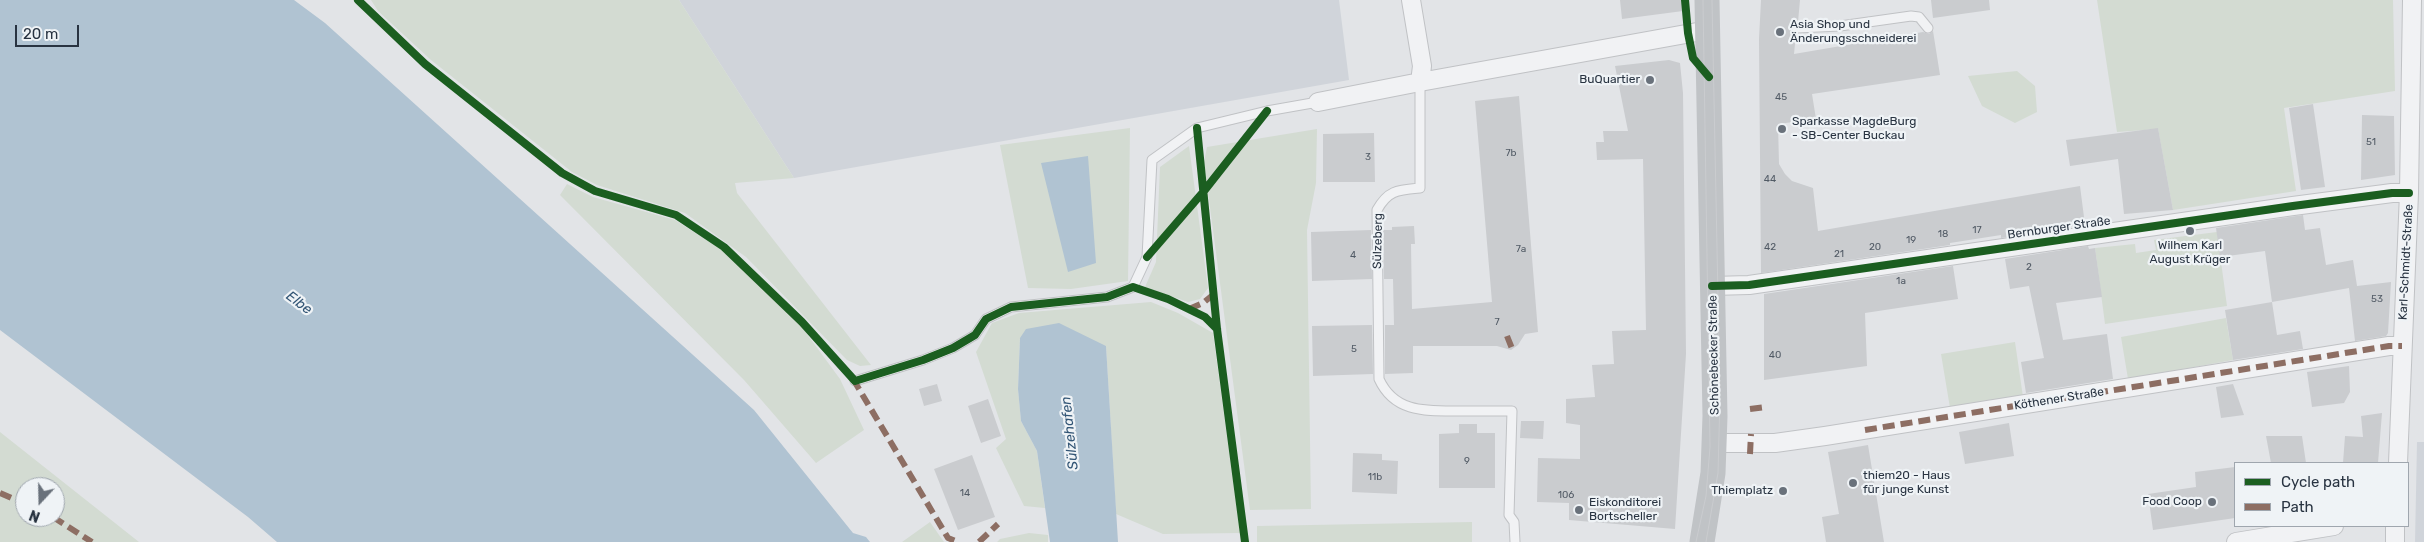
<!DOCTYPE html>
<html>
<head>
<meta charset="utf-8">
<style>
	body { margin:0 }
	#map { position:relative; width:2424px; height:542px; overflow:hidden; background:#e2e4e7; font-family:Rubik,sans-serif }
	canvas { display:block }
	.legend { position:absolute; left:2234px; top:462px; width:175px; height:65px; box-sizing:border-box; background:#eff3f6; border:1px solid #9fa6ae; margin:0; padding:6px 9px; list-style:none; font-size:15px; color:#283341 }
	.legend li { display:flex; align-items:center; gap:10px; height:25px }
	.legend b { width:25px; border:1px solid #9fa6ae }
	.north { position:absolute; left:15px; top:477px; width:50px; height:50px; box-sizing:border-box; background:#eff3f6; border:1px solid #9fa6ae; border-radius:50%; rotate:201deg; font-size:14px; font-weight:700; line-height:20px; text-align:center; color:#283341 }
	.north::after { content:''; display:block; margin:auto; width:18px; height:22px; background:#69717b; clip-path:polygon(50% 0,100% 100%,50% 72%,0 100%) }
	.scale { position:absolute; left:15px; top:25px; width:64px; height:22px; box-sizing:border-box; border:2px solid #283341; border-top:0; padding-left:6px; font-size:15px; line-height:18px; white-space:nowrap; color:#283341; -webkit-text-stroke:4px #eff3f6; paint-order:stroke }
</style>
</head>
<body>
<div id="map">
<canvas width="2424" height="542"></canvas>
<ul class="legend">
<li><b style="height:6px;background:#1b5e20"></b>Cycle path</li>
<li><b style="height:6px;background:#8d6e63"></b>Path</li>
</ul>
<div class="north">N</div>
<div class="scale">20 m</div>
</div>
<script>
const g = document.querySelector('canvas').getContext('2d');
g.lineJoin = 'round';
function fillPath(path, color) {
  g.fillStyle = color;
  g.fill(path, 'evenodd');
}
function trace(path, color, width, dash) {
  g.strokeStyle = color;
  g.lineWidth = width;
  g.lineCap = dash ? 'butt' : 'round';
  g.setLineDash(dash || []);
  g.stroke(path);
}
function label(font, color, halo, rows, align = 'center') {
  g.font = font + ' Rubik,sans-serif';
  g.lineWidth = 4.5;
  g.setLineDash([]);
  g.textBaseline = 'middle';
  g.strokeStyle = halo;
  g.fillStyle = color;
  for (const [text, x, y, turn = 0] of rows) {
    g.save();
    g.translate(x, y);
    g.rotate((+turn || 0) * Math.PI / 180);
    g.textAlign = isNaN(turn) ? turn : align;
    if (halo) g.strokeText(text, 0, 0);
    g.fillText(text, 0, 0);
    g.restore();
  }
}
const built = new Path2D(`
	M679 0H1339L1349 80 794 178Z
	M2417 442H2424V542H2415Z`);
const green = new Path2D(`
	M371 0H679L794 178 735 183 737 193 871 365 860 366 847 360 746 257 685 213 597 185 572 172 431 60 378 11Z
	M2097 0H2393L2395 91 2284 108 2296 191 2173 210 2158 129 2117 132Z
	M2017 71 2035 86 2037 112 2015 123 1982 106 1968 76Z
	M1130 128 1128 281 1071 289 1028 288 1000 145Z
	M1317 129 1316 183 1307 230 1311 509 1250 510 1204 162 1207 147Z
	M1189 146 1208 288 1200 299 1188 302 1145 287 1156 262 1160 167Z
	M567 184 593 197 675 220 722 250 801 326 840 379 864 430 816 463 744 380 560 195Z
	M2217 232 2227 306 2105 324 2095 248 2135 244 2136 253 2156 250 2154 240Z
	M1151 302 1178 313 1213 333 1240 533 1163 534 1116 514 1106 346 1020 338 1018 389 1021 421 1037 451 1045 508 1024 506 996 448 1006 439 976 352 992 323 1019 313Z
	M2226 318 2233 360 2128 379 2121 337Z
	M2015 342 2023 397 1950 408 1941 354Z
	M0 432 139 542H0ZM25 487H55V517H25Z
	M930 522 944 542H902Z
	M1472 522V542H1257V526Z
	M1029 533 1048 535V542H997L1000 539Z`);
const water = new Path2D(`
	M0 0H294L325 23 754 410 853 533 866 537 870 542H277L248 517 0 330Z
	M1088 156 1096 263 1068 272 1041 163Z
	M1059 323 1106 346 1118 542H1050L1037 451 1021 421 1018 389 1020 338 1026 329Z`);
const building = new Path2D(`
	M1620 0H1682L1683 11 1622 19Z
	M1761 0H1800L1798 22 1793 23 1791 28 1796 34 1794 54 1923 32 1929 34 1933 31 1940 75 1812 94 1816 119 1778 124 1779 164 1785 174 1792 181 1813 188 1818 231 2080 186 2085 225 2001 238V235L1950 243V245L1761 273 1759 39Z
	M1931 0H1989L1990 10 1933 18Z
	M1669 60 1680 63 1683 93 1686 354 1675 529 1569 520V503L1537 502 1538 458 1580 459V425L1566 423V399L1595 397 1592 365 1614 364 1612 331 1646 330 1643 159 1597 160 1596 142H1604L1603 131H1628L1615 66Z
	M1519 96 1538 332 1525 334 1518 345 1511 350 1497 346H1413V373L1385 374V325H1394L1393 279H1384L1383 230H1392V227L1414 226 1415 244H1411L1412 309 1492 302 1475 101Z
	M2313 104 2325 187 2301 190 2289 108Z
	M2362 115 2394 116 2395 175 2361 180Z
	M2158 128 2173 210 2124 214 2118 159 2070 166 2066 140Z
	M1374 133 1375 182H1323V134Z
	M2303 215 2305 230 2320 228 2326 265 2353 260 2357 286 2391 282 2388 333 2386 336 2355 341 2349 288 2272 302 2265 251 2220 257 2216 228Z
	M1371 230 1372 279 1312 281 1311 232Z
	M2088 246 2089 249 2095 248 2102 297 2056 303 2063 340 2107 334 2113 379 2026 393 2021 362 2044 358 2029 286 2010 289 2005 259Z
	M1953 266 1958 299 1865 313 1867 366 1764 380V294Z
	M2272 302 2277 335 2300 331 2303 349 2233 360 2225 310Z
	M1372 325 1373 374 1313 376 1312 326Z
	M2349 366 2350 392 2344 403 2312 407 2307 372Z
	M937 384 942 401 924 406 919 389Z
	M2233 384 2244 415 2221 418 2216 387Z
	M988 399 1001 436 981 443 968 406Z
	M2382 413 2378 463H2343L2345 436 2363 437 2361 416Z
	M1521 421H1544L1543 439 1520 438Z
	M2009 423 2014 456 1965 464 1959 432Z
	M1459 424H1477V433H1495V488H1439V434L1459 433Z
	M2266 436H2302L2306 463H2271Z
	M1868 445 1884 542H1826L1822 517 1839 514 1828 452Z
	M1353 453 1382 454V460L1398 461 1397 494 1352 492Z
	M972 455 995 517 958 530 934 469Z
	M2235 467V518L2153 530 2148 494 2196 487 2195 472Z`);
const service = new Path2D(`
	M1797 28 1840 26 1911 16 1919 17 1928 28
	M1420 82V188C1398 190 1388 190 1377 210L1379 379C1394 412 1424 411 1456 411 1475 411 1493 411 1512 411L1509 515 1514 522 1515 542
	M855 381 923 360 953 348 975 335 986 319 1011 307 1107 297 1133 287 1147 257 1152 160 1197 128 1267 111 1318 102`);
const minor = new Path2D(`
	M1411 0 1422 66 1420 82 1708 30
	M1318 102 1420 82
	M1712 286 1749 285 2293 206 2392 193H2409
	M1715 443H1775L1825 436 2389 346H2402
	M2398 463 2409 193 2412 0
	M2236 542 2334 526
	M2395 542V526`);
const secondary = new Path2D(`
	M1702 542 1713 473 1715 416 1707 0`);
const tram = new Path2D(`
	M1696 542 1706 496 1710 447 1703 0
	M1706 542 1718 473 1720 396 1712 0`);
const quiet = new Path2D(`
	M1189 309 1203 303 1214 294
	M1507 336 1513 351
	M853 379 948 538 958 542
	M1750 409 1766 407
	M1865 430 2389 346H2402
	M1750 454 1751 434
	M0 493 25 504
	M53 517 92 542
	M979 542 998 524`);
const cycleway = new Path2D(`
	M358 0 425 64 562 173 595 191 676 215 724 247 802 322 855 381 923 360 953 348 975 335 986 319 1011 307 1107 297 1133 287 1168 299 1205 317 1217 329
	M1685 0 1688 33 1693 58 1709 77
	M1197 128 1217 329 1245 542
	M1147 257 1204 191 1267 111
	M1712 286 1749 285 2293 206 2392 193H2409`);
const markers = [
	[1780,32,5,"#69717b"],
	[1650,80,5,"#69717b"],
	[1782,129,5,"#69717b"],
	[2190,231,5,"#69717b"],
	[1853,483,5,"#69717b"],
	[1783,491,5,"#69717b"],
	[2212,502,5,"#69717b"],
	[1579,510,5,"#69717b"]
];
const numberNames = [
	["45",1781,97],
	["51",2371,142],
	["7b",1511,153],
	["3",1368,157],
	["44",1770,179],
	["17",1977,230],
	["18",1943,234],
	["19",1911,240],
	["42",1770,247],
	["20",1875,247],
	["7a",1521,249],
	["21",1839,254],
	["4",1353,255],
	["2",2029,267],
	["1a",1901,281],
	["53",2377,299],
	["7",1497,322],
	["5",1354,349],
	["40",1775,355],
	["9",1467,461],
	["11b",1375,477],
	["14",965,493],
	["106",1566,495]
];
const poiNames = [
	["Asia Shop und",1790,25],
	["Änderungsschneiderei",1790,39],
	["BuQuartier",1640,80,"right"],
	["Sparkasse MagdeBurg",1792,122],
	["- SB-Center Buckau",1792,136],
	["Wilhem Karl",2190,246,"center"],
	["August Krüger",2190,260,"center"],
	["thiem20 - Haus",1863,476],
	["für junge Kunst",1863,490],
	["Thiemplatz",1773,491,"right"],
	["Food Coop",2202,502,"right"],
	["Eiskonditorei",1589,503],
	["Bortscheller",1589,517]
];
const streetNames = [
	["Bernburger Straße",2059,228,-8],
	["Sülzeberg",1378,241,-89],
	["Karl-Schmidt-Straße",2406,262,-87],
	["Schönebecker Straße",1714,355,-91],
	["Köthener Straße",2059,399,-9]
];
const waterNames = [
	["Elbe",299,303,37],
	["Sülzehafen",1070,433,-96]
];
fillPath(built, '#d0d4da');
fillPath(green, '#d3dbd2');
fillPath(water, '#b0c3d2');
fillPath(building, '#cacccf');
trace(service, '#c0c2c5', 11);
trace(minor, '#c0c2c5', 20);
trace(service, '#f1f2f4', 9);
trace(minor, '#f1f2f4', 18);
trace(secondary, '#c0c3c6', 25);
trace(tram, '#cacccf', 1);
trace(quiet, '#8d6e63', 6, [12, 6]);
trace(cycleway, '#1b5e20', 8);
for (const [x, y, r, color] of markers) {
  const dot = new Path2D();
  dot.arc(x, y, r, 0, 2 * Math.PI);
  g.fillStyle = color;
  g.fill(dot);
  trace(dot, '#eff3f6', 2);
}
label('10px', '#515a65', null, numberNames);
label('12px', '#283341', '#eff3f6', poiNames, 'left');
label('12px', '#283341', '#eff3f6', streetNames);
label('italic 14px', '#325575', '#eff3f6', waterNames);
</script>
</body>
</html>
